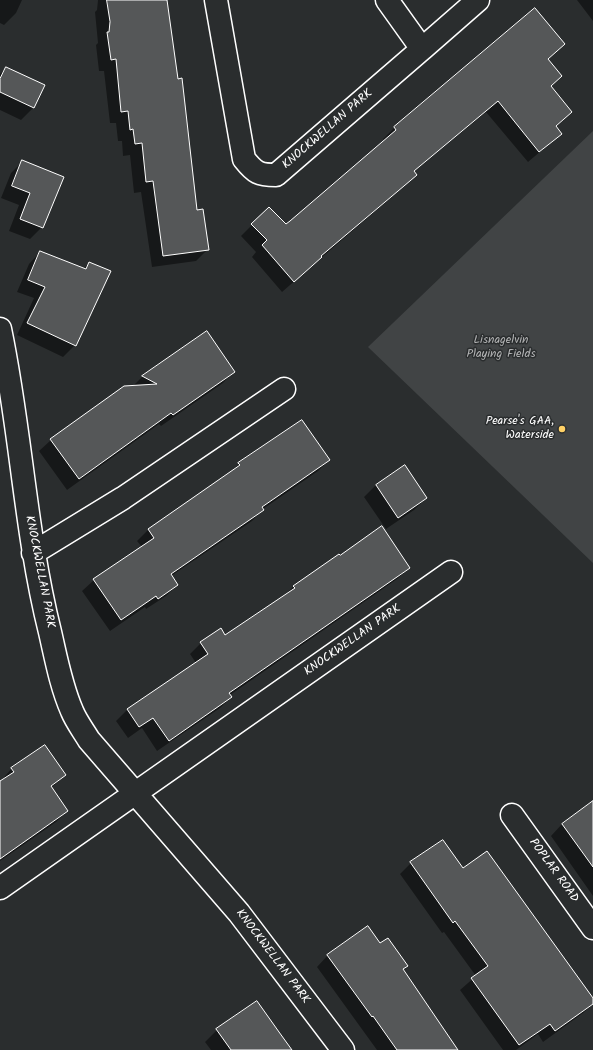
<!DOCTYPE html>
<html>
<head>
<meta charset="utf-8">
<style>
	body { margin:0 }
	canvas { display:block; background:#2a2d2e }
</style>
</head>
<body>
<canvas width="593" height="1050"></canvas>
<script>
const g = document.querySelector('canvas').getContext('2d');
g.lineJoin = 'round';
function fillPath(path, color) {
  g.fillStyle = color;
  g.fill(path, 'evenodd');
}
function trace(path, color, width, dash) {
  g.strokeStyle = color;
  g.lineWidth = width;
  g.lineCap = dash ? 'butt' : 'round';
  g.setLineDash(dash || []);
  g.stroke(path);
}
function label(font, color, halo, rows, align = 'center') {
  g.font = font + ' Kalam,sans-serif';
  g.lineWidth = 3;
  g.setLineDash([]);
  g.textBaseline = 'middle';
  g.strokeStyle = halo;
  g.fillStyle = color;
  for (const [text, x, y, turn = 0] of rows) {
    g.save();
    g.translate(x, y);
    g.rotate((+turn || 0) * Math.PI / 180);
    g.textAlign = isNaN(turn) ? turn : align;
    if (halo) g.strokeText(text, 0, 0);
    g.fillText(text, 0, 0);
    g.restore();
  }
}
const green = new Path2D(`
	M593 131V563L368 347Z`);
const shadow = new Path2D(`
	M0 0H22L16 13 4 25 0 23Z
	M98 0H166L196 211 208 249 196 261 152 267 141 192 134 193 130 155 123 156 122 141H118L116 123H110L104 71H99L96 45 98 43 95 12 97 10Z
	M577 0H593V21Z
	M564 44 547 60 561 76 550 87 571 112 556 127 561 134 528 162 486 112 413 172 415 175 404 186 282 292 252 257 256 252 241 236 269 208 286 225 385 141 383 139 394 128Z
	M6 68 43 85 33 108 21 120 0 110V74Z
	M23 161 42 227 30 239 9 231 19 205 1 198 11 173Z
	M40 252 83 269 90 263 75 345 63 357 17 335 34 298 17 292 29 264Z
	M207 332 234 371 223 383 161 426 159 424 67 490 39 451 51 440 133 386 142 377Z
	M329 460 318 471 263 509 252 521 171 576 177 585 166 596 146 609 145 607 110 631 82 591 94 580 142 547 137 541 148 530 228 475 239 464Z
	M404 466 426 498 414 510 386 529 364 497 376 485Z
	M409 568 397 579 230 695 231 697 220 708 157 751 142 728 128 738 116 721 127 710 196 663 190 654 201 643 225 637 284 596 294 586Z
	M12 768 65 775 51 788 67 811 56 822 0 861V782Z
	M593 802V896L551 836 562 824Z
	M411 863 463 870 593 1000V1004L583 1013 543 1042 538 1034 516 1050H503L460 990 476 976 444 932 442 933 400 874Z
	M380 944 406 966 403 969 458 1050H377L317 967 328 955Z
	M256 1002 291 1050H211L205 1042 217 1030Z`);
const building = new Path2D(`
	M107 0H167L178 79 182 78 197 210 203 209 209 250 163 256 153 181 146 182 142 143 135 144 133 129 130 130 128 111 121 112 116 59 111 60 107 32H109L110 22Z
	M535 8 565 44 548 59 562 76 551 86 572 112 556 126 562 134 539 152 498 101 414 171 417 175 321 256 322 257 294 282 262 245 267 240 251 224 269 207 286 224 290 221 396 130 394 127Z
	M6 67 45 85 34 108 0 92V79Z
	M22 160 64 177 43 228 20 219 30 193 12 186Z
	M40 251 86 269 89 262 111 271 76 346 27 323 45 287 28 280Z
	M207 331 235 372 173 415 171 413 79 479 50 439 124 386 157 384 142 376Z
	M302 420 330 460 262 507 264 510 171 574 178 585 158 599 156 596 121 620 93 579 154 538 148 529 240 465 238 463Z
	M405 465 427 498 398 518 376 485Z
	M382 526 410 568 229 693 232 697 169 741 153 718 139 727 127 709 208 654 200 642 221 628 225 635 295 588 293 586 339 554 340 555Z
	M45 745 66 775 51 786 68 811 0 859V781L14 772 11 768Z
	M593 801V867L562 824Z
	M443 840 463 868 487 851 593 998V1004L555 1031 550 1024 519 1045 471 978 488 966 455 921 453 923 410 862Z
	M368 926 380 943 388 938 408 966 403 969 458 1050H397L373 1016 372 1017 327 955Z
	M257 1001 279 1032 292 1050H231L216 1029Z`);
const street = new Path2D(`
	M216 0 244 159C255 173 259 175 276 175L422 49 387 0
	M422 49 478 0
	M0 329C21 429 25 532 50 632 56 658 61 686 72 711 76 721 83 730 89 740L239 913 343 1050
	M33 553 123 498 284 389
	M512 815 593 928
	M0 888 451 572`);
const markers = [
	[562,429,4,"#ffd166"]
];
const streetNames = [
	["KNOCKWELLAN PARK",328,130,-41],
	["KNOCKWELLAN PARK",39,572,79],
	["KNOCKWELLAN PARK",353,641,-35],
	["POPLAR ROAD",553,871,54],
	["KNOCKWELLAN PARK",272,957,53]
];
const parkNames = [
	["Lisnagelvin",501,341],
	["Playing Fields",501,355]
];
const poiNames = [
	["Pearse's GAA,",554,422],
	["Waterside",554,436]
];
fillPath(green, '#414445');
fillPath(shadow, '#0007');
fillPath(building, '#555758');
trace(building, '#fff', 1);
trace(street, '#fff', 25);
trace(street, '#2a2d2e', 22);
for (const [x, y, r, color] of markers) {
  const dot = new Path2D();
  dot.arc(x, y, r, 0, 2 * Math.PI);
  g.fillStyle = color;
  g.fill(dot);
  trace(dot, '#2a2d2e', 1.5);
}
label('12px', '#fff', '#2a2d2e', streetNames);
label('12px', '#b3b4b5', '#2a2d2e', parkNames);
label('12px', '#fff', '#2a2d2e', poiNames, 'right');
</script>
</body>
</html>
